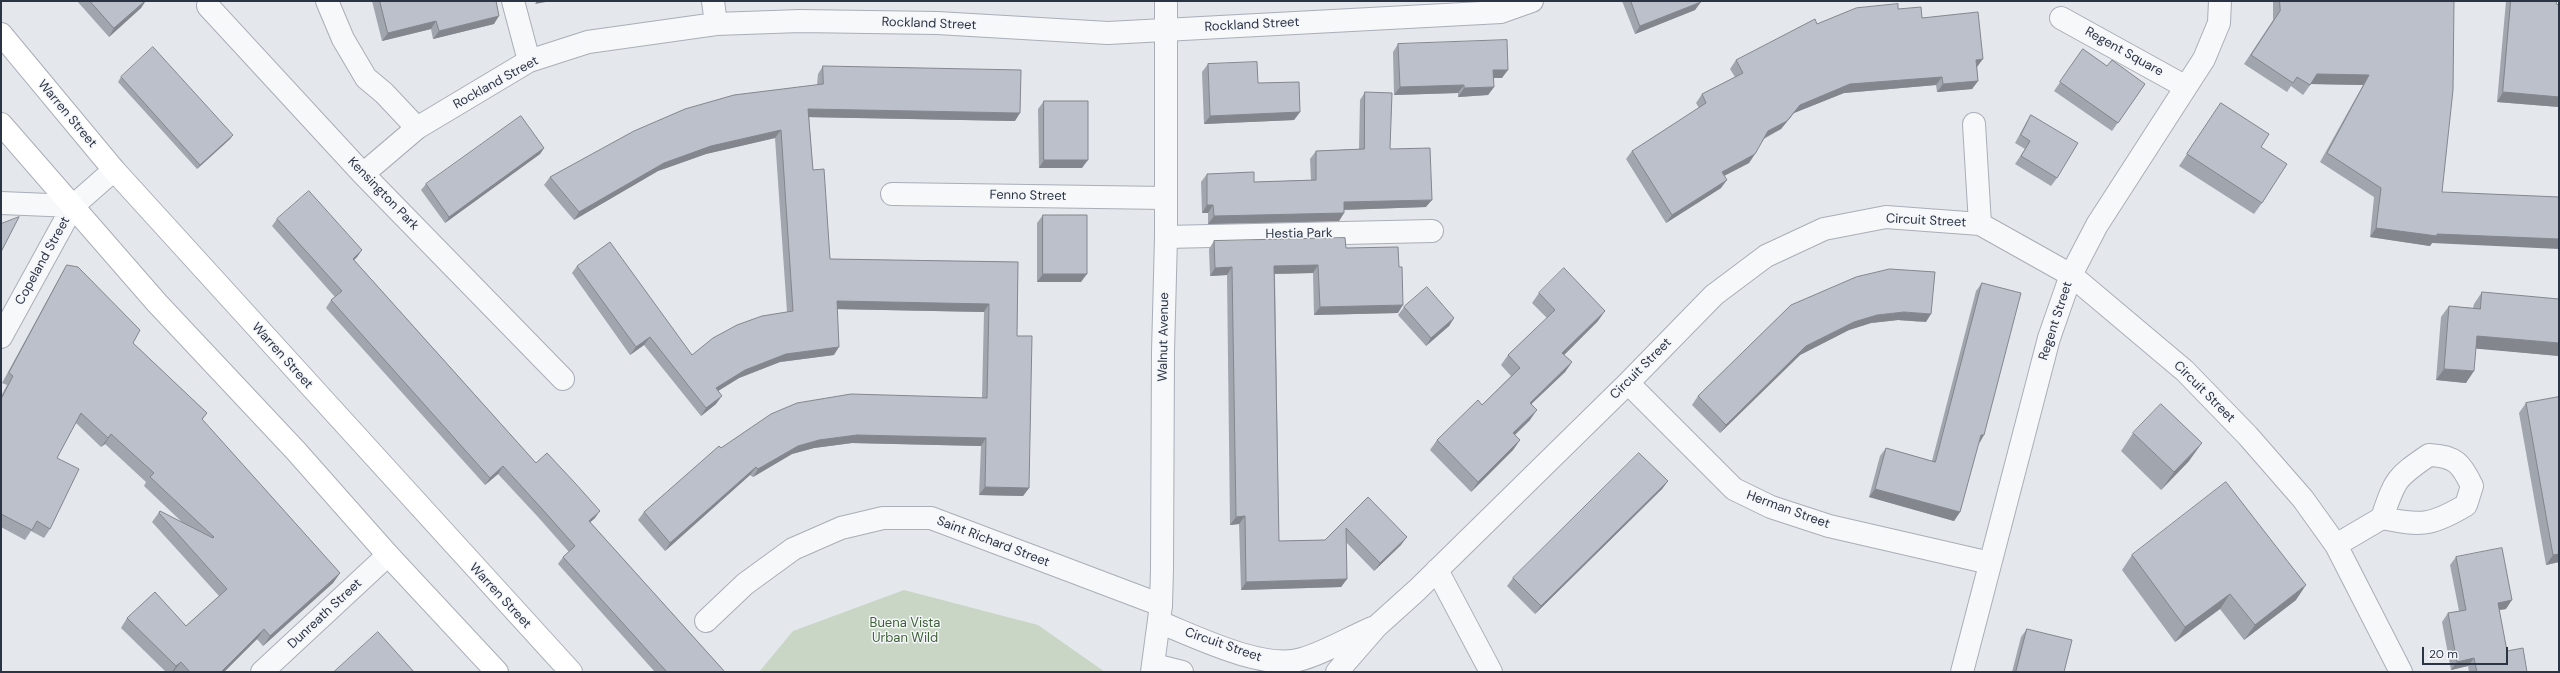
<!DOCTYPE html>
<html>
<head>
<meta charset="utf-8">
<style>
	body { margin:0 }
	#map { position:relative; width:2560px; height:673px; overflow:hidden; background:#e4e7ec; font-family:"DM Sans",sans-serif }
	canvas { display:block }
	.frame { position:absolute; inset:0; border:2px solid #2b3445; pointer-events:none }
	.scale { position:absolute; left:2422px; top:647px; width:86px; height:18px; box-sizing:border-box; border:2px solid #2b3445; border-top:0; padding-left:5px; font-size:12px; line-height:14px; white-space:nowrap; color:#2b3445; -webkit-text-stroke:3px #f4f6f9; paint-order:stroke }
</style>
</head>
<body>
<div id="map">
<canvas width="2560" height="673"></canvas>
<div class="frame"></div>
<div class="scale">20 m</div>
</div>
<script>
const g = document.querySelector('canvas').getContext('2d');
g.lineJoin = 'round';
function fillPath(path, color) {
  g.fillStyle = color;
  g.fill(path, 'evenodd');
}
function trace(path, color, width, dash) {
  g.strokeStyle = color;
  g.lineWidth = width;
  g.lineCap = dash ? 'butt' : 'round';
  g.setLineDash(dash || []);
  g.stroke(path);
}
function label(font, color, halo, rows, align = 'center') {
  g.font = font + ' "DM Sans",sans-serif';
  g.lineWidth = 3;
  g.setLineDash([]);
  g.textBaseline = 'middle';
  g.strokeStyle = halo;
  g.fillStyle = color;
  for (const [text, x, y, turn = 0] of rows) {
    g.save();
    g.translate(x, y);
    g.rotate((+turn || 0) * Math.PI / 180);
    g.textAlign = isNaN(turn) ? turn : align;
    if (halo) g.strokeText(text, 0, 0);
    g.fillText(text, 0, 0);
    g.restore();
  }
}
const green = new Path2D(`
	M904 590 1038 625 1105 672H759L793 631Z`);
const minor = new Path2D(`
	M327 1 343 39 366 78 384 93 417 128
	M513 1 529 61
	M713 1 716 24
	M208 6 363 174 563 379
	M2061 18 2186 87
	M1974 124 1980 224
	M363 174 417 128 529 61 588 42 716 24 800 21 937 23 1108 33 1501 12 1532 1
	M892 194 1165 198
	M1 203 73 206
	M1166 237 1432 231
	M1 337 73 206 114 170
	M1628 383 1734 489 1771 507 1829 526 1990 563
	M2429 455C2455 456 2461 463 2472 486L2466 505C2431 526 2421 526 2382 518 2395 480 2395 478 2429 455Z
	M2336 545 2382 518
	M1437 570 1491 672
	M706 621 745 584 793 549 841 528 883 518H931L1161 605
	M1159 622C1194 636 1264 671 1302 659 1326 652 1349 638 1372 628
	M1154 665 1182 672
	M262 672 388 555
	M1337 672 1377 626 1417 590 1628 383 1714 295 1766 256 1824 229 1886 217 1980 224 2071 275 2185 371 2248 436 2303 499 2336 545 2401 672
	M1962 672 2049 338 2071 275 2097 225 2204 59 2219 23 2220 1`);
const tertiary = new Path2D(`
	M1152 672 1161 605 1162 569 1163 352 1166 237V1`);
const secondary = new Path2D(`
	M1 34 114 170 571 672
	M1 124 157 303 296 451 388 555 497 672`);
const wall = new Path2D(`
	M77 1H146L141 8 109 37Z
	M372 1H496L494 24 433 39 431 29 382 41Z
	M1622 1H1701L1695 10 1635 34Z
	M2273 1H2454L2432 243 2430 246 2370 237 2374 197 2320 162 2363 85 2311 84 2303 95 2291 86 2287 92 2244 64 2273 20Z
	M2506 1H2557L2556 4 2559 5V107L2497 102Z
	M1898 9 1922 18 1977 67 1978 81 1972 89 1937 92 1936 85 1844 93 1794 113 1781 129 1764 139 1749 163 1724 176 1721 188 1666 223 1626 159 1632 151 1699 108 1696 103 1702 94 1735 77 1730 69 1736 60 1817 24Z
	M1398 44 1502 78H1493L1494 87 1488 95 1458 97V93L1394 95 1393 52Z
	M2083 49 2107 66 2145 84 2112 131 2054 91Z
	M1208 64 1258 83 1300 112 1294 120 1204 124 1202 72Z
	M823 66 1015 121 809 117 813 170 830 259 1018 262 1017 336 1029 488 1023 496 979 495 981 446 852 443 814 448 792 454 753 477 750 475 665 551 638 520 644 512 721 448 982 398 984 312 837 309 834 355 780 362 739 378 718 391 716 404 701 416 644 345 630 355 572 273 577 266 692 355 787 312 775 138 706 154 658 171 574 220 544 185 550 177 817 85 818 74Z
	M121 77 233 135 230 139 197 169 118 82Z
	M1365 92 1390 149 1426 207 1344 210V213L1339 221 1208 224V213H1202L1201 182 1207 174 1254 182 1311 180 1310 159 1316 151 1359 149 1360 100Z
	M1044 101 1082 168H1039L1038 109Z
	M2221 103 2261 147 2262 203 2254 214 2179 166Z
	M2031 115 2057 178 2051 186 2015 164 2025 149 2015 143 2026 123Z
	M544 148 540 154 445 223 421 190 426 184Z
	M1043 215 1081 282H1037V223Z
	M277 219 362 250 357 257 354 260 536 463 595 518 590 522 725 672H655L558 564 563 557 569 552 538 517 498 474 485 485 326 308 331 300 335 297 272 226Z
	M1214 241 1346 248 1398 313 1314 315 1313 273 1275 274 1279 541 1325 540 1368 497 1401 545 1374 571 1346 542 1347 579 1341 587 1241 590 1239 524 1230 525 1227 275 1210 276 1209 249Z
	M67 265 133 343 207 413 202 420 340 573 333 583 263 646 257 639 224 672H175L174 671 166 672 121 628 127 618 186 626 219 596 152 522 160 511 183 523 144 486 146 482 105 444 101 447 76 423 57 458 50 529 44 538 31 531 25 540 1 527V396L7 385 2 383 61 275Z
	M1982 283 1960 512 1954 521 1869 497 1880 456 1886 448 1932 461 1976 291Z
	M2482 292 2559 356 2476 348 2466 383 2436 380 2441 317 2449 306 2473 308 2474 304Z
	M1539 293 1598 321 1564 355 1572 362 1565 372 1531 404 1530 420 1515 435 1520 440 1513 450 1471 492 1430 450 1437 440 1482 405 1511 376 1501 365 1508 355 1547 318 1532 303Z
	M1791 305 1926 322 1898 320 1871 323 1849 330 1800 355 1720 433 1692 405 1698 396Z
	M1404 307 1454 318 1449 326 1426 346 1398 315Z
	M2559 397V562L2546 565 2519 413 2526 403Z
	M2133 433 2189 461 2161 490 2121 451Z
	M1668 481 1662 489 1535 614 1507 586 1513 578Z
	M2132 555 2296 600 2244 640 2220 609 2175 642 2122 570Z
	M2456 557 2506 609 2499 610 2507 651 2527 672H2469L2468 666 2451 670 2442 622 2448 613 2459 611 2450 565Z
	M2027 629 2064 672H2012L2021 637Z`);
const shadedWall = new Path2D(`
	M145 1 141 8 109 37 114 28Z
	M537 1H551L535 4Z
	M1019 1H1122L1121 2Z
	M1701 2 1695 10 1635 34 1640 26Z
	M499 16 494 24 433 39 439 31Z
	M436 21 431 29 382 41 388 33Z
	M1983 59 1977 67 1970 68 1976 60Z
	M1493 70H1508L1502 78H1487Z
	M2317 74 2369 75 2363 85 2310 84Z
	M1942 77 1936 85 1844 93 1794 113 1781 129 1762 139 1768 131 1800 105 1850 84Z
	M1978 81 1972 89 1937 92 1943 84Z
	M1464 85 1458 93 1394 95 1400 87Z
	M1494 87 1488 95 1458 97 1464 88Z
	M2503 92 2559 97V107L2497 102Z
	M808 109 1020 113 1015 121 802 117Z
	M1300 112 1294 120 1204 124 1210 116Z
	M781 130 775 138 706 154 658 171 574 220 579 212 664 163 711 146Z
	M233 135 230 139 197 169 200 165Z
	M544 148 540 154 445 223 449 217Z
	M1755 154 1749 163 1716 180 1722 172Z
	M1044 160H1088L1082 168H1039Z
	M1727 180 1721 188 1666 223 1672 215Z
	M1432 200 1426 207 1339 210 1344 202Z
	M1207 205H1213L1208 213H1202Z
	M1344 213 1339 221 1208 224 1214 216Z
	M2376 228 2559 239V249L2432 243 2430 246 2370 237Z
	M362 250 357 257 348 266 353 259Z
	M1318 265 1313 273 1269 274 1274 266Z
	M1232 267 1227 275 1210 276 1215 268Z
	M1043 274H1087L1081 282H1037Z
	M837 301 989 304 984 312 831 309Z
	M1403 305 1398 313 1314 315 1320 307Z
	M1605 311 1598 321 1556 363 1562 353Z
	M1904 312 1931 314 1926 322 1898 320 1871 323 1849 330 1800 355 1720 433 1726 425 1806 346 1854 322 1877 315Z
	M1454 318 1449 326 1426 346 1431 338Z
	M2477 336 2559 343V356L2469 348Z
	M650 337 644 345 630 355 636 347Z
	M839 347 834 355 780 362 739 378 710 396 716 388 745 370 786 354Z
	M1572 362 1565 372 1522 413 1530 403Z
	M2444 369 2474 371 2466 383 2436 380Z
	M722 396 716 404 701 416 706 408Z
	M1537 410 1530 420 1506 443 1513 433Z
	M111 434 105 444 101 447 108 438Z
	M857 435 986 438 981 446 852 443 814 448 792 454 753 477 758 469 798 446 819 440Z
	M1981 435H1984L1979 444Z
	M1520 440 1513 450 1471 492 1478 482Z
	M2202 443 2189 461 2161 490 2174 472Z
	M503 466 498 474 485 485 490 478Z
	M756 467 750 475 665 551 670 543Z
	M1668 481 1662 489 1535 614 1541 606Z
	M985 487 1029 488 1023 496 979 495Z
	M1875 489 1960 512 1954 521 1869 497Z
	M600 511 595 518 584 528 589 521Z
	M1245 516 1239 524 1230 525 1236 517Z
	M1407 537 1401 545 1374 571 1380 563Z
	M2559 554V562L2546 565 2553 555Z
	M340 573 333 583 263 646 270 636Z
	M1347 579 1341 587 1241 590 1246 582Z
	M2306 585 2296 600 2244 640 2255 625Z
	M2230 594 2220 609 2175 642 2185 627Z
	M2512 600 2506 609 2492 611 2498 603Z
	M264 629 257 639 224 672H221Z
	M2474 658 2468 666 2451 670 2457 662Z
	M181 662 174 671 172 672 176 666Z`);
const building = new Path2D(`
	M90 1H145L114 28Z
	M380 1H496L499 16 439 31 436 21 388 33Z
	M1631 1H1701V2L1640 26Z
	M2280 1H2454L2453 90 2442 192 2559 197V239L2437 234V236L2376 228 2381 188 2327 153 2369 75 2317 74 2310 85 2297 77 2293 83 2251 55 2280 11Z
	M2511 1H2557L2556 4 2559 5V97L2503 92Z
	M1898 4V9L1921 7 1922 18 1978 12 1983 59 1976 60 1978 81 1943 84 1942 77 1850 84 1800 105 1787 121 1768 131 1755 154 1722 172 1727 180 1672 215 1632 151 1706 103 1702 94 1743 73 1736 60 1815 19 1817 24 1856 8Z
	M1507 40 1508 70H1493L1494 87 1464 88V85L1400 87 1398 44Z
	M153 47 233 135 200 165 121 77Z
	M2083 49 2107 66 2112 60 2145 84 2118 123 2060 82Z
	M1257 62 1258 83 1299 82 1300 112 1210 116 1208 64Z
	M823 66 1021 70 1020 113 808 109 813 170 824 169 830 259 1018 262 1017 336H1032L1029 488 985 487 986 438 857 435 819 440 798 446 758 469 756 467 670 543 644 512 719 446 721 448 771 414 797 403 851 394 987 398 989 304 837 301 839 347 786 354 745 370 716 388 722 396 706 408 650 337 636 347 577 266 610 242 692 355 713 338 737 325 762 316 793 311 781 130 711 146 664 163 579 212 550 177 634 131 685 109 734 95 823 84Z
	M1365 92 1392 93 1390 149 1430 148 1432 200 1344 202V213L1214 216 1213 205H1207V174L1254 172V182L1316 180V151L1364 149Z
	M1044 101H1088V160H1044Z
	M2221 103 2269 134 2261 147 2287 164 2262 203 2187 154Z
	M2031 115 2078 143 2057 178 2021 156 2030 141 2021 135Z
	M521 116 544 148 449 217 426 184Z
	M309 191 362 250 353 259 536 463 547 453 575 483 600 511 589 521 725 672H667L563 557 575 546 543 510 503 466 490 478 331 300 342 291 277 219Z
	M1043 215H1087V274H1043Z
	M19 217 1 252V224Z
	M1345 238 1346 248 1398 247 1399 267H1402L1403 305 1320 307 1318 265 1274 266 1279 541 1325 540 1368 497 1407 537 1380 563 1346 528 1347 579 1246 582 1245 516 1236 517 1232 267 1215 268 1214 241Z
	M67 265 78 267 140 330 133 343 207 413 202 419 340 573 270 636 264 629 221 672H190L181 662 176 666 127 618 155 592 186 626 227 589 159 513 160 511 213 538 214 537 150 477 154 473 111 434 108 438 81 413 57 458 79 469 50 529 37 521 32 530 1 514V399L13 376 9 373Z
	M1564 268 1605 311 1562 353 1572 362 1530 403 1537 410 1513 433 1520 440 1478 482 1437 440 1478 400 1482 405 1520 368 1508 355 1555 310 1539 293Z
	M1890 269 1935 272 1931 314 1904 312 1877 315 1854 322 1806 346 1726 425 1698 396 1791 305 1856 277Z
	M1982 283 2021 293 1984 435H1981L1960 512 1875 489 1886 448 1935 462Z
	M1427 287 1454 318 1431 338 1404 307Z
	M2482 292 2559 299V343L2477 336 2474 371 2444 369 2449 306 2480 309Z
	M2559 397V554L2553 555 2526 403Z
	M2161 404 2202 443 2174 472 2133 433Z
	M1639 453 1668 481 1541 606 1513 578Z
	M2226 482 2306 585 2255 625 2230 594 2185 627 2132 555Z
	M2502 548 2512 600 2498 603 2507 651 2523 648 2527 672H2477L2474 658 2457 662 2448 613 2466 610 2456 557Z
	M2027 629 2072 640 2064 672H2016Z
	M378 632 414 672H334Z`);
const streetNames = [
	["Rockland Street",929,24,2],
	["Rockland Street",1252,25,-3],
	["Regent Square",2124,52,29],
	["Rockland Street",496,83,-29],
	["Warren Street",67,114,50],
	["Kensington Park",383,194,46],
	["Fenno Street",1028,196,1],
	["Circuit Street",1926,221,3],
	["Hestia Park",1299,234,-1],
	["Copeland Street",43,261,-61],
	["Regent Street",2056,321,-72],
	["Walnut Avenue",1164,337,-89],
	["Warren Street",282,356,48],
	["Circuit Street",1641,369,-45],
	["Circuit Street",2204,392,45],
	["Herman Street",1788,510,20],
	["Saint Richard Street",993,542,21],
	["Warren Street",500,596,47],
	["Dunreath Street",325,614,-43],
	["Circuit Street",1223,645,19]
];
const parkNames = [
	["Buena Vista",905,624],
	["Urban Wild",905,639]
];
fillPath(green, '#c9d6c5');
trace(minor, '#a9aeb7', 24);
trace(tertiary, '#a9aeb7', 24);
trace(secondary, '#a9aeb7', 24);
trace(minor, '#f7f8fa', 22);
trace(tertiary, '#f7f8fa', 22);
trace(secondary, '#fff', 22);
fillPath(wall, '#a1a5ae');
fillPath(shadedWall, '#83868d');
fillPath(building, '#bbc0ca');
trace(building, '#83868d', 1);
label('13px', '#2b3445', '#f4f6f9', streetNames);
label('13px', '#3f6138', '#f4f6f9', parkNames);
</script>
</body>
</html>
